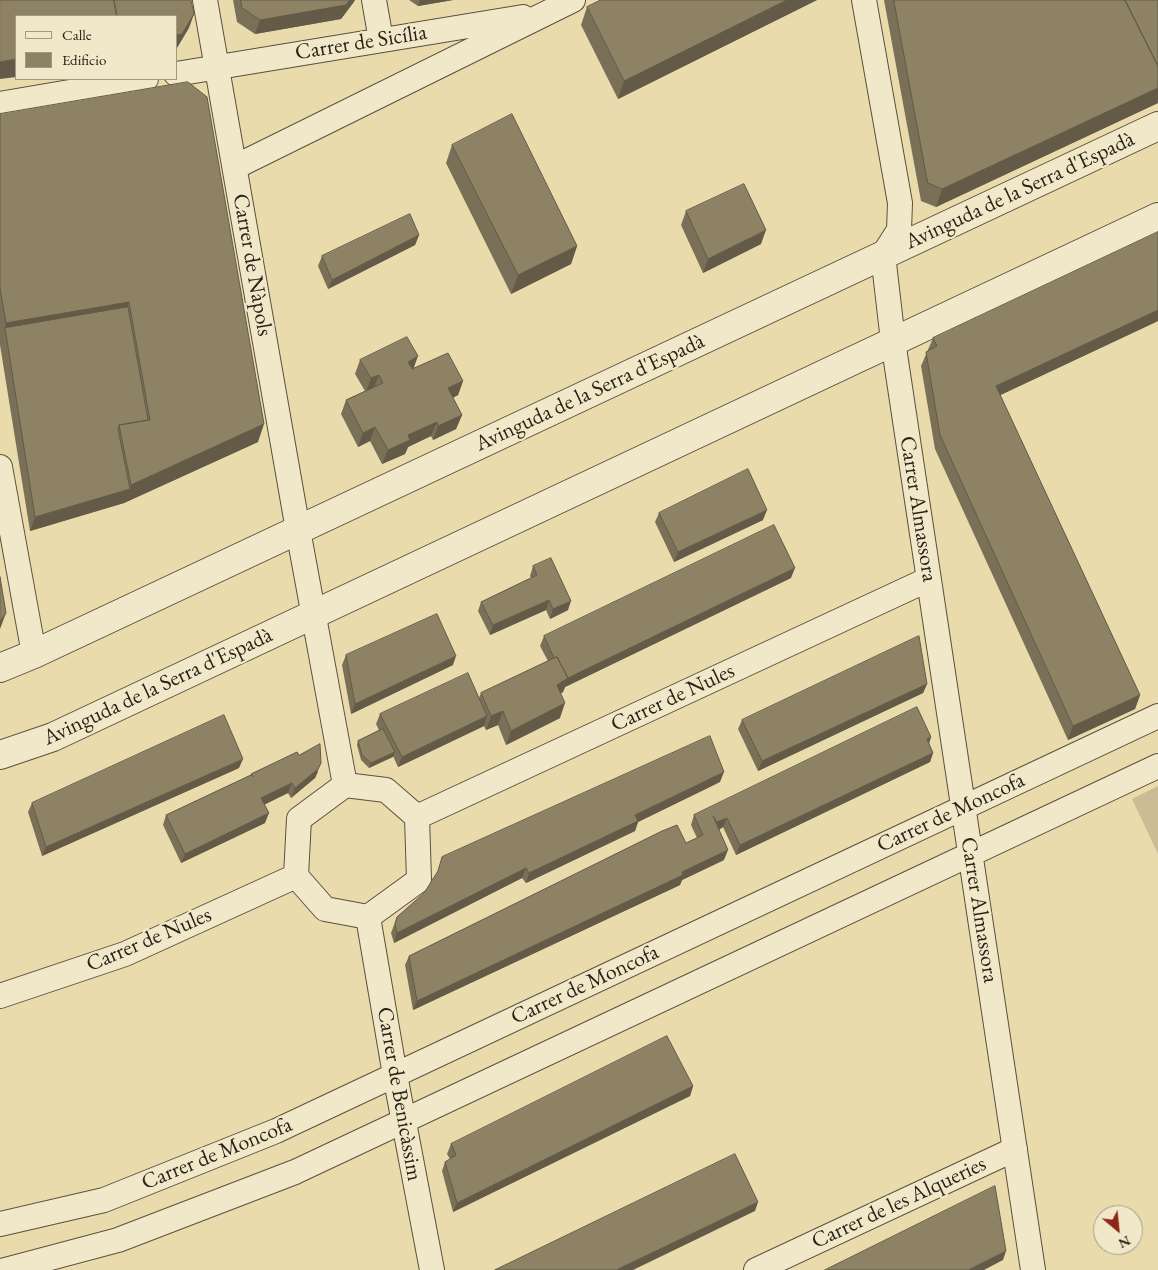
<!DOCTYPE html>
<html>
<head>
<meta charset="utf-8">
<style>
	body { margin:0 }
	#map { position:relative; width:1158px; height:1270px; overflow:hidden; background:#eadbad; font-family:"EB Garamond",serif }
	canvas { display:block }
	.legend { position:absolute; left:15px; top:15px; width:162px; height:65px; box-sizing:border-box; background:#f1e8ca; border:1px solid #a29983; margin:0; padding:6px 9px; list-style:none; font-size:15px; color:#2b2218 }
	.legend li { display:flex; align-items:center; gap:10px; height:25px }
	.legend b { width:25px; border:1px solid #a29983 }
	.north { position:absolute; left:1093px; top:1205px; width:50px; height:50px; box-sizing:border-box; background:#f1e8ca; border:1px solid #a29983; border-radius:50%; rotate:152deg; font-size:14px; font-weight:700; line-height:20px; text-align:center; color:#2b2218 }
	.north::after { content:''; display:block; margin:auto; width:18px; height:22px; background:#8f2418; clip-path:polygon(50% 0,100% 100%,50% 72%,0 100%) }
</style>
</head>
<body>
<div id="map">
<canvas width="1158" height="1270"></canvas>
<ul class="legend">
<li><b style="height:6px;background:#f1e8ca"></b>Calle</li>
<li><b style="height:14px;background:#8e8265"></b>Edificio</li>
</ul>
<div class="north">N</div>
</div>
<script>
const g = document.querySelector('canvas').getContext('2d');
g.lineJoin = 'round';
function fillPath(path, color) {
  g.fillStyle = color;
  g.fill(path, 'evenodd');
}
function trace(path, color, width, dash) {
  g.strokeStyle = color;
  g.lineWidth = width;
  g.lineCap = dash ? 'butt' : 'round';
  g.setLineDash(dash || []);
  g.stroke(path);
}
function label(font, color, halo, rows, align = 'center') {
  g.font = font + ' "EB Garamond",serif';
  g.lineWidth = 4.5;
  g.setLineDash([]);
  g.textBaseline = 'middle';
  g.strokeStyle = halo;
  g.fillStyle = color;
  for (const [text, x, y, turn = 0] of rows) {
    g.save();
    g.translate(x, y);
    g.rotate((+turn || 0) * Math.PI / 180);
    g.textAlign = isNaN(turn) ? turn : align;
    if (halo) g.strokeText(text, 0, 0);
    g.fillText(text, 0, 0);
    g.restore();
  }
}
const green = new Path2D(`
	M1158 786V854L1132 799Z`);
const minor = new Path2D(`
	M205 0 298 530 345 785
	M374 0 381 40
	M864 0 900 203 899 230 883 255 893 341 1033 1270
	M176 74 523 17
	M0 104 146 79
	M235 167 573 0
	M0 467 34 654
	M345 785 386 790 417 817 419 880 368 917 325 909 296 876 299 819Z
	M417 817 929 579
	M368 917 395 1075 432 1270
	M0 996 125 954 296 876
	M0 1224 104 1200 276 1131 1158 716
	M5 1270 118 1240 295 1172 1158 766
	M756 1270 1015 1149`);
const tertiary = new Path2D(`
	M0 668 34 654 1158 126
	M0 755 53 737 1158 217`);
const wall = new Path2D(`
	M233 0H355L353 3 341 19 255 34 237 22Z
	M409 0H453L418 6Z
	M817 0 618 99 581 25 587 7Z
	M884 0H1158V103L936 207 921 201Z
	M0 114 258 442 124 503 30 531 0 345Z
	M452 145 577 246 571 264 511 294 446 163Z
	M686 211 761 244 703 273 681 225Z
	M419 235 415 245 328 289 318 266 322 256Z
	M1158 321 1000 395 1140 695 1135 709 1068 740 935 449 921 366 933 338Z
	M360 360 414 369 463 381 458 395 453 398 462 415 456 429 433 440 431 436 408 447 405 454 382 464 370 441 358 447 341 414 346 400 365 391 355 374Z
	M659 513 763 520 674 562 655 522Z
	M533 566 568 610 550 619 546 610 490 635 478 611 481 602 531 578 530 576Z
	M791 578 565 687 563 692 560 694V718L506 745 498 725 486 730 484 726 398 767 393 756 369 768 361 760 357 745 358 741 379 730 376 724 380 714 479 698 481 693 548 661 540 646 544 636Z
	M346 655 453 665 351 714 342 665Z
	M927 684 923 693 758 771 738 729 742 720Z
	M931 737 929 744 933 753 930 762 736 855 723 827 719 830 724 860 682 880 680 885 413 1010 405 965 409 956 686 843 697 838 691 825 694 815Z
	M299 755 318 772 315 778 291 798 288 793 264 804 265 823 181 863 163 825 166 815 251 775V774Z
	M239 768 42 856 28 812 32 803Z
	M720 782 638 822 635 831 526 883 522 878 394 943 391 933 397 917Z
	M693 1086 690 1096 453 1212 442 1171 445 1162 450 1159 447 1154 451 1144Z`);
const shadedWall = new Path2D(`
	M350 0H355L353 3 341 19 255 34 260 20Z
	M420 0H453L418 6Z
	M787 0H817L618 99 624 81Z
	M194 14 189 28 177 48H176V35Z
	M16 59V77L0 79V62Z
	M1158 88V103L936 207 942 189Z
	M766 230 761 244 703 273 708 259Z
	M419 235 415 245 328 289 332 280Z
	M577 246 571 264 511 294 518 275Z
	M129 302 122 321 5 328 6 323Z
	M1158 310V321L990 400 996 386Z
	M418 356 413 370 408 362Z
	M379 375 373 389 366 392 371 378Z
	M463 381 458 395 443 402 448 388Z
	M462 415 456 429 433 440 438 426Z
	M437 422 431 436 408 447 405 454 382 464 388 450 408 435Z
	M264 424 258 442 124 503 30 531 35 517 130 489 131 485Z
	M375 427 370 441 358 447 363 433Z
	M767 510 763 520 674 562 678 552Z
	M795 568 791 578 565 687 563 692 551 699 557 685 565 679Z
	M549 600 546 610 490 635 493 625Z
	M571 601 568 610 550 619 553 609Z
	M6 613 0 629V621Z
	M456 656 453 665 351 714 355 704Z
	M927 684 923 693 758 771 762 761Z
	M1140 695 1135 709 1068 740 1073 726Z
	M565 703 560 718 506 745 511 731Z
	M503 711 498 725 486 730 491 716Z
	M487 716 484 726 398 767 402 757Z
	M931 737 928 746 927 739Z
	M395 752 393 757 369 768 371 763Z
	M933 753 930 762 736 855 740 845Z
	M243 759 239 768 42 856 46 847Z
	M321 763 315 778 291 798 295 788Z
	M724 772 720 782 638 822 635 831 526 883 529 873 635 815Z
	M292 783 288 793 258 808 261 798Z
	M269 813 265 823 181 863 185 854Z
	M727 818 723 827 714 832 717 822Z
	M728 850 724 860 682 880 680 885 413 1010 417 1001Z
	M526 868 522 878 394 943 397 933Z
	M693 1086 690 1096 453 1212 457 1203Z
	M758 1202 755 1211 633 1270H616Z
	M1006 1251 1003 1260 984 1270H968Z`);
const building = new Path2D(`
	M0 0H114L117 16H16V59L0 62Z
	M114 0H191L194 14 182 34 176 35V16H117Z
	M241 0H350L346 5 260 20 242 8Z
	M601 0H787L624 81 587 7Z
	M894 0H1125L1158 66V88L942 189 928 183Z
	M1125 0H1158V66Z
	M188 82 207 97 264 424 131 485 119 425 150 420 129 302 6 323 0 288V114Z
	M512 114 577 246 518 275 452 145Z
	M744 184 766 230 708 259 686 211Z
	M410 214 419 235 332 280 322 256Z
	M1158 232V310L996 386 1140 695 1073 726 940 435 926 352 937 346 933 338Z
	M128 307 148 420 119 425 118 429 130 489 35 517 5 328Z
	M407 337 418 356 408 362 412 369 448 353 463 381 448 388 462 415 438 426 437 422 408 435 410 440 388 450 375 427 363 433 346 400 383 383 379 375 371 378 360 360Z
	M748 469 767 510 678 552 659 513Z
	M774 525 795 568 568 678 557 657 554 658 544 636Z
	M551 558 571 601 553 609 549 600 493 625 481 602 537 575 533 566Z
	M0 577 6 613 0 621Z
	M437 614 456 656 355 704 346 655Z
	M919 636 927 684 762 761 742 720Z
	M557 657 568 678 557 685 565 703 511 731 503 711 491 716 481 693Z
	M468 673 487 716 402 757 380 714Z
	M917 707 931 737 927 739 933 753 740 845 727 818 717 822 713 816 728 850 682 872 683 875 417 1001 409 956 662 831 677 825 686 843 703 835 694 815Z
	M224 715 243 759 46 847 32 803Z
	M383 729 395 752 371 763 362 755 358 741Z
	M710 736 724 772 635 815 638 821 529 873 526 868 397 933 395 924 397 917 424 893 438 871 442 857Z
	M320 744 321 763 318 769 295 788 292 783 261 798 269 813 185 854 166 815 251 775 253 777 251 774 297 752 299 755Z
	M667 1036 693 1086 457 1203 445 1162 456 1155 451 1144Z
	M735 1154 758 1202 616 1270H495Z
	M995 1186 1006 1251 968 1270H825Z`);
const streetNames = [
	["Carrer de Sicília",361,43,-9],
	["Avinguda de la Serra d'Espadà",1020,191,-25],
	["Carrer de Nàpols",252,265,80],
	["Avinguda de la Serra d'Espadà",590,393,-25],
	["Carrer Almassora",918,509,81],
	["Avinguda de la Serra d'Espadà",158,687,-25],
	["Carrer de Nules",673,698,-25],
	["Carrer de Moncofa",951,813,-25],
	["Carrer Almassora",979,910,81],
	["Carrer de Nules",149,940,-23],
	["Carrer de Moncofa",585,985,-25],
	["Carrer de Benicàssim",399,1094,80],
	["Carrer de Moncofa",217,1154,-22],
	["Carrer de les Alqueries",899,1203,-25]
];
fillPath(green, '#cabc94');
trace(minor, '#5b503d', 26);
trace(tertiary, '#5b503d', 30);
trace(minor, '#f1e8ca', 24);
trace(tertiary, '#f1e8ca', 28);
fillPath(wall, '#7a7057');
fillPath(shadedWall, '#635b47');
fillPath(building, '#8e8265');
trace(building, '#635b47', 1);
label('22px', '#2b2218', '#f1e8ca', streetNames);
</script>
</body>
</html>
